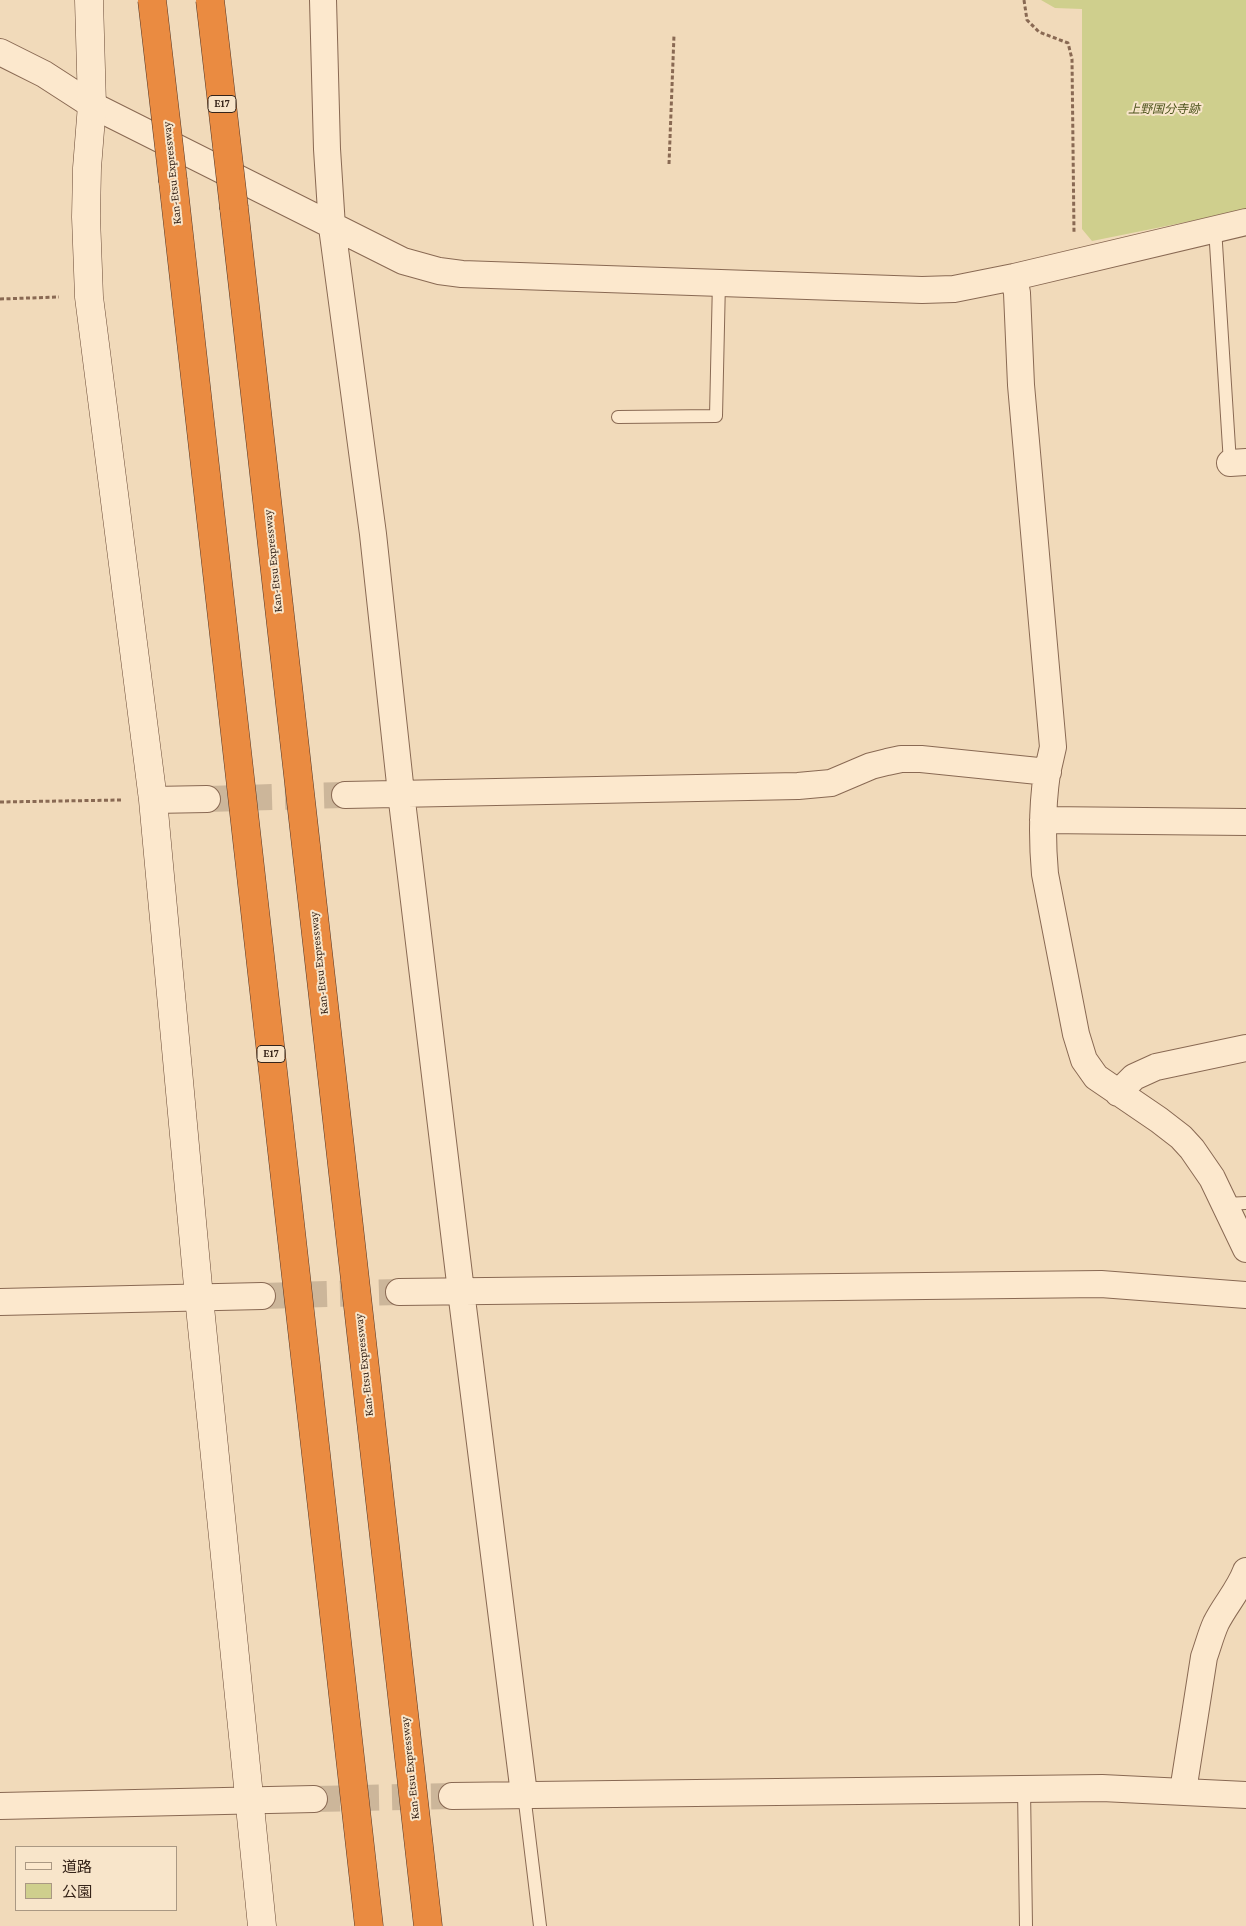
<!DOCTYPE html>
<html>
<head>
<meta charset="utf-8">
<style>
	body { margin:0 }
	#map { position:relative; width:1246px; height:1926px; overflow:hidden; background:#f1daba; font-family:"Crimson Pro","Noto Sans JP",serif }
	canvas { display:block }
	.legend { position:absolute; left:15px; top:1846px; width:162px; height:65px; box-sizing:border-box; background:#f8e5ca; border:1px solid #aa9883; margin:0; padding:6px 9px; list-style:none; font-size:15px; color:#362419 }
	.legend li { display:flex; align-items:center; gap:10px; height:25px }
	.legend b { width:25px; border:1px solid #aa9883 }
</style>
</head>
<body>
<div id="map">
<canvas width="1246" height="1926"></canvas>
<ul class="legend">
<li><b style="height:6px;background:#fce8cd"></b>道路</li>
<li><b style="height:14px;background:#cfcf8d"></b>公園</li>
</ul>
</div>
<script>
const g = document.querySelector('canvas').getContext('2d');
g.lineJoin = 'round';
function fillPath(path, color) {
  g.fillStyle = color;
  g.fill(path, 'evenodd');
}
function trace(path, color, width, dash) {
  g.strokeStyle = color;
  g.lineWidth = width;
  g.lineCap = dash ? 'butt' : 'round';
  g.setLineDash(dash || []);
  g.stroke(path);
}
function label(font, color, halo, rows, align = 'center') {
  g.font = font + ' "Crimson Pro","Noto Sans JP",serif';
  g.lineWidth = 4;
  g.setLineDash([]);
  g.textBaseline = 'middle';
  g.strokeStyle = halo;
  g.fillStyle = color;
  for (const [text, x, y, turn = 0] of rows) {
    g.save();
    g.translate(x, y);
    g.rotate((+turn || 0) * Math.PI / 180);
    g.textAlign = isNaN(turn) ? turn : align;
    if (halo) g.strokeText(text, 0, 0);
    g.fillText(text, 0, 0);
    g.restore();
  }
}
const green = new Path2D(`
	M1041 0H1246V210L1092 241 1082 229V9L1055 8Z`);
const streetTunnel = new Path2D(`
	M207 799 345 795
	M262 1296 399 1292
	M314 1799 452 1796`);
const path = new Path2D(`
	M1024 0 1027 20 1039 32 1068 43 1072 59 1074 233
	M669 164 674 35
	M0 299 59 297
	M0 802 122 800`);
const lane = new Path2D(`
	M1215 228 1230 463
	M618 417 716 416 719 281
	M1225 1204 1246 1203
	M1024 1789 1026 1926
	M524 1794 540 1926`);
const street = new Path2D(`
	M323 0 327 149 332 227 373 534 401 793 461 1291 524 1794
	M0 52 44 74 92 105 403 261 439 271 462 274 922 290 954 289 1014 277 1246 222
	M1014 277 1017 293 1021 385 1053 747C1051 756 1049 765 1047 773 1042 807 1042 840 1045 874L1076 1034 1084 1060 1096 1077 1159 1120 1181 1137 1192 1149 1212 1178 1246 1249
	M1230 463 1246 462
	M345 795 798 786 831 783 871 766 887 762 901 759H921L1048 772
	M153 800 207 799
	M1043 820 1246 822
	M1118 1093 1134 1077 1156 1067 1246 1048
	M399 1292 1101 1284 1246 1295
	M0 1302 262 1296
	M1183 1791 1204 1657C1208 1646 1211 1634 1216 1623 1225 1605 1239 1590 1246 1571
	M452 1796 1102 1788 1246 1795
	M0 1806 314 1799`);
const secondary = new Path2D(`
	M89 0 92 105 87 168 86 217 89 297 153 800 199 1297 262 1926`);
const highway = new Path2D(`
	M173 181 369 1926
	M234 208 428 1926`);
const highwayBridge = new Path2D(`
	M152 0 173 181
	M210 0 234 208`);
const shields = [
	[222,104,28],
	[271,1054,28]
];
const shieldNames = [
	["E17",222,104],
	["E17",271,1054]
];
const parkNames = [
	["上野国分寺跡",1164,109]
];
const streetNames = [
	["Kan-Etsu Expressway",172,173,-96],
	["Kan-Etsu Expressway",273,561,-96],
	["Kan-Etsu Expressway",319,963,-96],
	["Kan-Etsu Expressway",364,1365,-96],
	["Kan-Etsu Expressway",410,1768,-96]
];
fillPath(green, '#cfcf8d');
trace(streetTunnel, '#ccb69a', 26, [26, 13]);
trace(lane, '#896953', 14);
trace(street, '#896953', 28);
trace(secondary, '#6a4a36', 29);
trace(highway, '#563828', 29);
trace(path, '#896953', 3, [4, 2.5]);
trace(lane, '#fce8cd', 12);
trace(street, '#fce8cd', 26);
trace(secondary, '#fce8cd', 28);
trace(highway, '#ea8b41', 28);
trace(highwayBridge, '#563828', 29, []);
trace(highwayBridge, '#ea8b41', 28);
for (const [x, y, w] of shields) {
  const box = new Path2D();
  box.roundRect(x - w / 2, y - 8.5, w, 17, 4);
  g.fillStyle = '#f8e5ca';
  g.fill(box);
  trace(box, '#362419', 1);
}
label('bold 11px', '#362419', null, shieldNames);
label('italic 12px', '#4e551e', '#f8e5ca', parkNames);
label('12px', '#362419', '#f8e5ca', streetNames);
</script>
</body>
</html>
